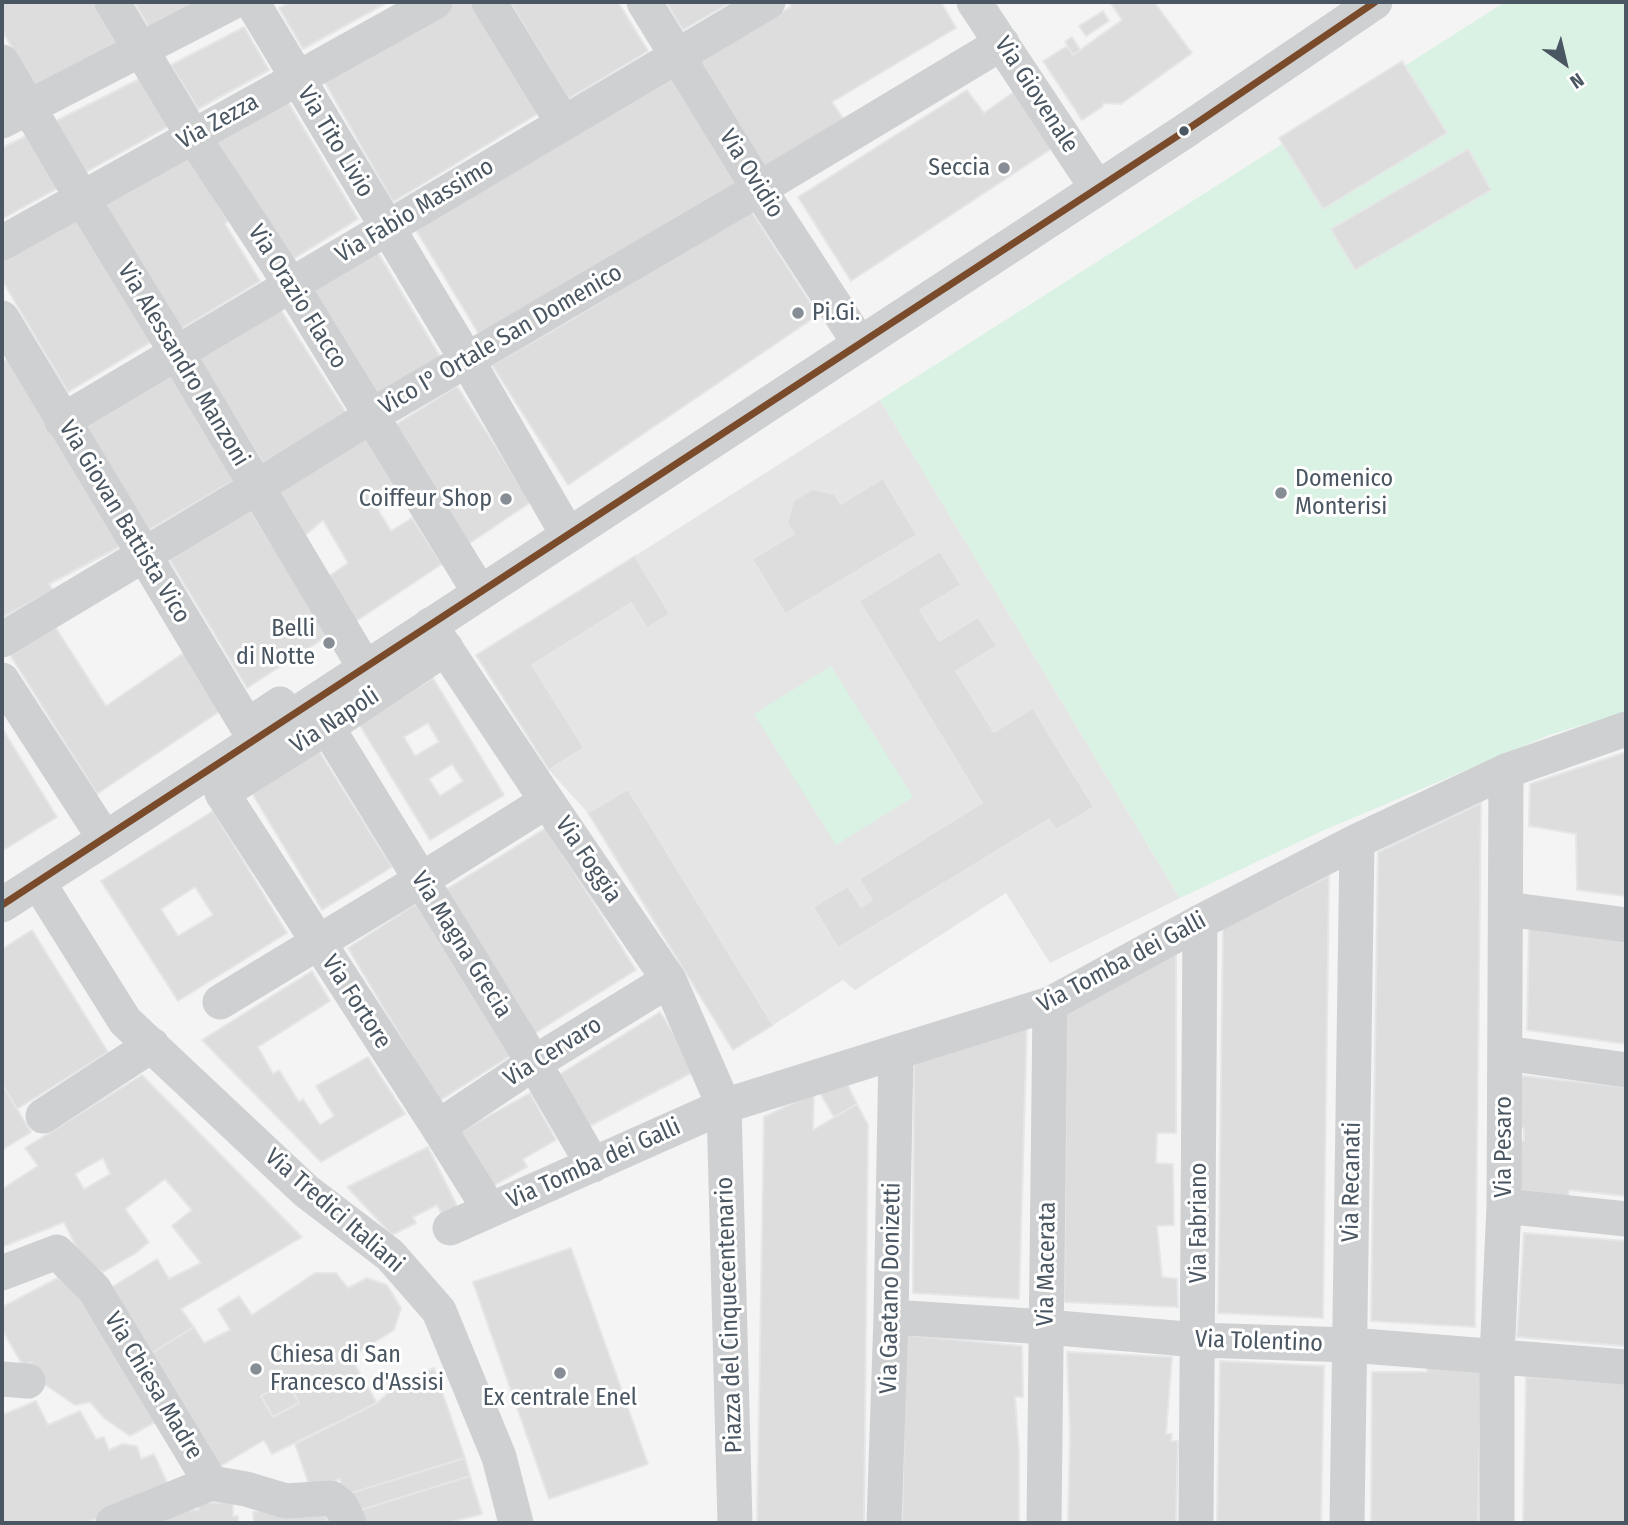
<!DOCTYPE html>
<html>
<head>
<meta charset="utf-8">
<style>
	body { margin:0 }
	#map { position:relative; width:1628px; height:1525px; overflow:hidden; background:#f4f4f4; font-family:"Fira Sans Condensed",sans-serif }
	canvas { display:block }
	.frame { position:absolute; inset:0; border:4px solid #4a5661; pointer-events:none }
	.north { position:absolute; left:1530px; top:28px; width:70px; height:70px; -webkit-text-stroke:5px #fff; paint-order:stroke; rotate:146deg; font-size:19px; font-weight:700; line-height:28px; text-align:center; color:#4a5661 }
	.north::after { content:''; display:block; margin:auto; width:24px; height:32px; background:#4a5661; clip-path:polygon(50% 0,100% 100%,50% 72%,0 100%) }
</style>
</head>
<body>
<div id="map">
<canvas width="1628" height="1525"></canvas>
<div class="frame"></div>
<div class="north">N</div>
</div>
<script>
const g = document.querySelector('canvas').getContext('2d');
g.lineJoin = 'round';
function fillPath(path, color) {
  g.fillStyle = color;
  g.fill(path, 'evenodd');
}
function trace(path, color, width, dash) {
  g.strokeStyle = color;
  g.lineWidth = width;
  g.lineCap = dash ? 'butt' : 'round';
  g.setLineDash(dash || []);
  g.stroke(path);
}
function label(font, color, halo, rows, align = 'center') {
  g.font = font + ' "Fira Sans Condensed",sans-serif';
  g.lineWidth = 6;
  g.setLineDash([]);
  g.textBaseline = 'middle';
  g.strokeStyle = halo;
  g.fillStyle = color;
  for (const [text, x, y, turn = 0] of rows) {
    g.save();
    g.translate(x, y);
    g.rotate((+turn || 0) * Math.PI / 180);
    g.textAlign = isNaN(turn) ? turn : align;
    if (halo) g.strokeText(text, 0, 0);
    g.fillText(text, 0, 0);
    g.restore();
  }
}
const education = new Path2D(`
	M880 400 1180 898 1050 963 1006 893 855 990 843 980 773 1025 628 789 588 813 549 770 476 655 635 556Z`);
const green = new Path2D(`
	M1505 2H1626V712L1549 735 1322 831 1180 898 880 400Z
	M831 666 913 797 836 845 754 714Z`);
const building = new Path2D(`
	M2 2H94L125 54 40 94 2 31Z
	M134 2H218L156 39Z
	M291 2H388L303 49 279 8Z
	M447 2H471L539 113 393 202 319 72Z
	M510 2H618L648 51 568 99Z
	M666 2H731L683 30Z
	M789 2H941L956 28 832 102 846 123 765 170 695 62 742 33 791 7Z
	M1110 2H1154L1192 53 1121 104 1104 103 1102 107 1082 120 1043 61 1067 46 1073 55 1122 20Z
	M1103 11 1109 21 1086 36 1079 26Z
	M244 27 269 70 198 109 171 65Z
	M1072 37 1080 50 1073 55 1065 42Z
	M1402 61 1447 133 1323 209 1279 138Z
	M668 73 738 186 480 336 413 225Z
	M139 79 169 126 86 172 56 121Z
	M967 90 984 113 1015 91 1054 147 851 281 798 197Z
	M282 92 358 219 290 261 213 134Z
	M26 136 58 188 2 219V148Z
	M184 149 228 221 225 224 260 281 179 330 101 197Z
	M1468 149 1491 190 1355 270 1331 229Z
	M73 208 151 342 68 392 2 280V249Z
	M750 209 818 315 568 485 492 365 571 320Z
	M374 246 441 358 374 400 306 288Z
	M277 304 348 416 263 463 197 355Z
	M11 357 123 545 49 584 53 590 2 618V362Z
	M167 367 234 480 147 531 81 418Z
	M457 386 531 502 467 545 392 427Z
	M364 436 393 484 369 495 391 531 412 518 442 564 355 622 328 577 348 563 323 520 301 539 273 491Z
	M883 478 917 535 785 614 752 559 794 534 787 523 793 501 812 489 835 494 841 504Z
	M250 510 329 635 247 688 168 557Z
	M940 551 961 585 920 610 939 641 978 617 997 646 956 671 994 732 1033 708 1094 807 1056 830 1049 819 838 948 813 907 848 886 861 907 872 900 859 879 982 803 859 601Z
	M635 556 670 614 647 628 631 603 532 665 584 748 549 770 476 655Z
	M54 625 106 706 185 652 223 709 97 794 9 653Z
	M433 678 504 795 430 840 359 724ZM428 723 439 742 415 756 404 737ZM452 764 463 781 440 796 429 779Z
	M2 728 57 817 2 851Z
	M317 748 392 867 322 910 250 790Z
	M1626 752V896L1577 890 1576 834 1529 826 1530 784Z
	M628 789 773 1025 733 1050 588 813Z
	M1481 803 1475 1327 1371 1321 1378 852Z
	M213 811 287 933 178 1001 101 881ZM195 887 213 915 178 936 161 909Z
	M546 828 636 970 529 1037 442 892Z
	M1329 876 1323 1318 1218 1313 1223 927Z
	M416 904 510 1056 439 1101 348 948Z
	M1529 927 1626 942V1044L1527 1030Z
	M32 930 108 1052 17 1109 2 1084V949Z
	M1176 952V1133H1157L1156 1163 1173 1164 1174 1225 1157 1226 1162 1277 1177 1279 1178 1307 1064 1302 1067 999Z
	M312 971 330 1001 258 1047 273 1074 279 1070 299 1102 303 1099 320 1125 334 1116 316 1086 368 1057 405 1114 321 1162 202 1040Z
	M660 1012 697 1070 586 1128 554 1078Z
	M1027 1022 1019 1299 913 1293 914 1058Z
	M842 1074 857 1104 834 1117 817 1088Z
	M142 1075 302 1237 181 1309 194 1327 147 1356 109 1289 157 1259 169 1279 201 1263 172 1226 192 1210 165 1179 125 1209 149 1242 136 1253 103 1272 84 1263 64 1222 2 1247V1189L38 1166 25 1148ZM103 1158 110 1174 84 1189 75 1174Z
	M1523 1076 1626 1087V1196L1569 1190 1568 1198 1519 1190 1518 1141H1524V1128H1519V1078Z
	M2 1084 31 1132 2 1150Z
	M530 1093 556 1140 523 1159 527 1167 491 1187 460 1132Z
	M814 1093 813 1130 857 1104 868 1125 864 1523H757L764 1117Z
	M428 1147 459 1210 443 1217 437 1205 413 1217 416 1223 392 1235 347 1187Z
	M1524 1233 1626 1241V1346L1517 1337Z
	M571 1248 648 1464 549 1499 473 1282Z
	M315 1273H336L348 1288 367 1278 387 1285 401 1308 394 1330 359 1352 354 1344 347 1351 377 1403 272 1454 264 1440 214 1470 147 1356 194 1327 204 1343 230 1330 218 1309 239 1296 252 1315ZM287 1382 299 1403 273 1417 261 1396Z
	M58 1278 74 1290 159 1420 130 1436 104 1418 90 1402 75 1405 44 1384 31 1362 23 1366 2 1329V1307Z
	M906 1335 1022 1346 1023 1397H1015L1019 1450V1523H902Z
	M1067 1352 1172 1357 1166 1434H1172L1171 1441H1178L1176 1523H1068L1070 1434Z
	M1220 1361 1324 1366 1321 1523H1217Z
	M1427 1365 1481 1369 1478 1523H1371L1372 1372H1427Z
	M434 1368 465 1458 348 1494 343 1493 340 1479 310 1488 295 1444 377 1403 390 1391 412 1381V1377Z
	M1526 1377 1626 1382V1523H1523Z
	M287 1382 299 1403 273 1417 261 1396Z
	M36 1401 48 1425 80 1411 96 1439 104 1437 109 1450 122 1444 137 1446 141 1459 154 1454 169 1487 86 1523H2V1415Z
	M465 1458 470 1476 354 1512 348 1494Z
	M470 1476 482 1514 447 1523H357L354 1512Z
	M233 1502V1516H238V1523H165L164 1510H198L199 1503Z
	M323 1506 328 1523H254L253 1512Z`);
const minor = new Path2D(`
	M112 2 193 136 291 285 480 593
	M252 2 467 360 568 535
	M489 2 563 123
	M644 2 759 189 860 344
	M974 2 1097 188
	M2 62 82 198 177 353 365 668
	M2 121 233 2
	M2 243 435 2
	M2 318 247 726 280 704
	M62 421 768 2
	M430 625 547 801 669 980 724 1106 735 1523
	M2 640 257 487 371 416 759 189 1002 43
	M446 648 327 727 222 793 438 1127 490 1210
	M2 680 105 839
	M327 727 534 1063 593 1165
	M38 882 125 1021 306 1191 390 1255 439 1311 499 1457 516 1523
	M2 905 105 839 1185 131 1375 2
	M1506 909 1626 925
	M220 1002 421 880 547 801
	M1505 1053 1626 1070
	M43 1116 152 1045
	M438 1127 534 1063 669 980
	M1504 1206 1626 1219
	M450 1228 724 1106 1050 1004 1200 922 1357 841 1506 771 1626 729
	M2 1273 57 1252 94 1289 211 1483
	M891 1317 1046 1327 1198 1340 1350 1345 1626 1367
	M2 1379 28 1381
	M211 1483 246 1489 286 1501 331 1498 341 1506 349 1523
	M113 1523 211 1483
	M884 1523 891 1317 896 1053
	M1044 1523 1050 1004
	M1196 1523 1200 922
	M1347 1523 1357 841
	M1497 1523V1357L1504 1206 1506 771`);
const bus1 = new Path2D(`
	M2 905 1185 131 1375 2`);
const markers = [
	[1184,131,6,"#4a5661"],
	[1004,168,7,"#868d94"],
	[798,313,7,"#868d94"],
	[1281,493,7,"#868d94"],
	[506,499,7,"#868d94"],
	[329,643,7,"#868d94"],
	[256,1369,7,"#868d94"],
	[560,1373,7,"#868d94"]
];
const streetNames = [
	["Via Giovenale",1036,95,57],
	["Via Zezza",218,122,-29],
	["Via Tito Livio",335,142,59],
	["Via Ovidio",751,174,58],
	["Via Fabio Massimo",415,211,-31],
	["Via Orazio Flacco",297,297,58],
	["Vico I° Ortale San Domenico",501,340,-30],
	["Via Alessandro Manzoni",183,365,59],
	["Via Giovan Battista Vico",124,522,59],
	["Via Napoli",335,721,-33],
	["Via Foggia",588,860,56],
	["Via Magna Grecia",461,945,58],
	["Via Tomba dei Galli",1122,963,-28],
	["Via Fortore",356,1002,57],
	["Via Cervaro",553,1052,-32],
	["Via Pesaro",1504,1147,-90],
	["Via Tomba dei Galli",594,1164,-24],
	["Via Recanati",1352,1182,-89],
	["Via Tredici Italiani",334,1211,41],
	["Via Fabriano",1199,1223,-90],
	["Via Macerata",1047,1264,-89],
	["Via Gaetano Donizetti",891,1288,-89],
	["Piazza del Cinquecentenario",730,1315,-92],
	["Via Tolentino",1259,1342,2],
	["Via Chiesa Madre",153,1386,59]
];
const poiNames = [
	["Seccia",990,168],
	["Pi.Gi.",812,313,"left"],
	["Domenico",1295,479,"left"],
	["Monterisi",1295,507,"left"],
	["Coiffeur Shop",492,499],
	["Belli",315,629],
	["di Notte",315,657],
	["Chiesa di San",270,1355,"left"],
	["Francesco d'Assisi",270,1383,"left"],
	["Ex centrale Enel",560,1398,"center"]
];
fillPath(education, '#e6e5e6');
fillPath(green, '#d9f2e3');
fillPath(building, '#ddddde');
trace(building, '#e5e6e7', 2);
trace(minor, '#ced0d2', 35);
trace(bus1, '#7a4b2a', 7);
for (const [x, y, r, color] of markers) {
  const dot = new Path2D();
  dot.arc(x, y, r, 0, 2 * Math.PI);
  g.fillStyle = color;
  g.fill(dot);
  trace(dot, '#fff', 2.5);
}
label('24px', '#4a5661', '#fff', streetNames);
label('24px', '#4a5661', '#fff', poiNames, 'right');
</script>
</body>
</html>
